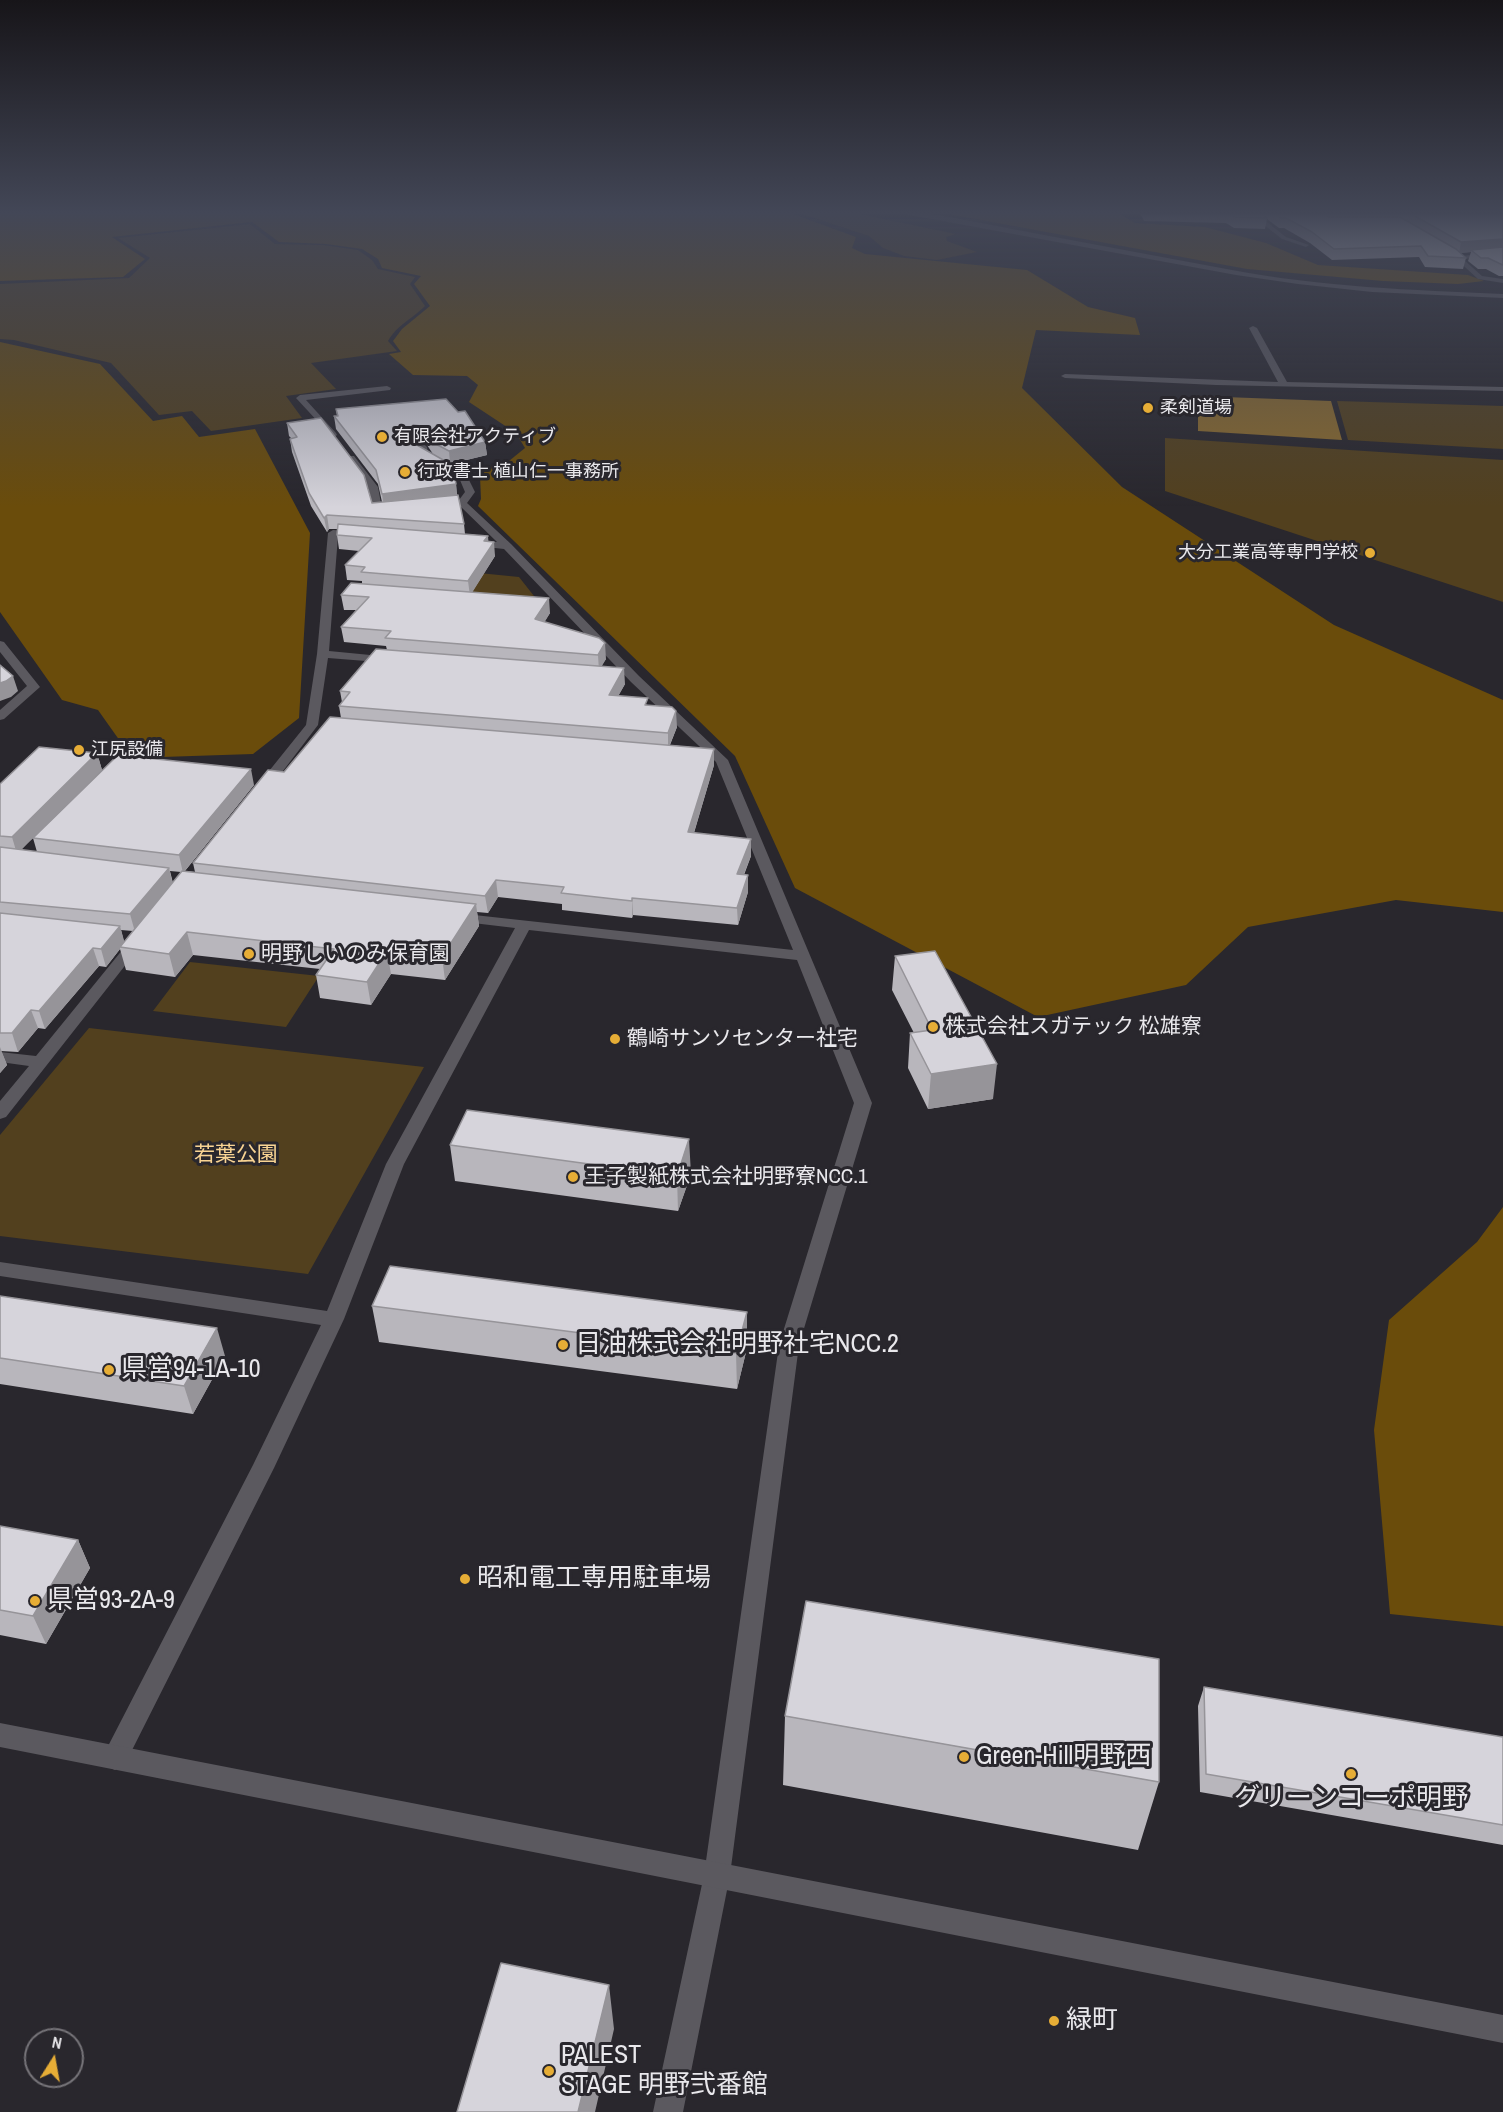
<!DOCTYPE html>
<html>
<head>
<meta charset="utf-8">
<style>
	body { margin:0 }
	#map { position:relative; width:1503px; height:2112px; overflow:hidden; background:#29272d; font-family:"Archivo Narrow",sans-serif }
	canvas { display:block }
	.north { position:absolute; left:24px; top:2028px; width:60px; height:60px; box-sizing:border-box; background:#29272d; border:2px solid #767479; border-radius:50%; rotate:11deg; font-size:16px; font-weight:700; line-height:24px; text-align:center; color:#e9e8ec }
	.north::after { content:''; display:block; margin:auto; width:21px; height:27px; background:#e6ad36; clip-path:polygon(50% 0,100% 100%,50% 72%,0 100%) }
</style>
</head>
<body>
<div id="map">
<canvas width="1503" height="2112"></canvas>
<div class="north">N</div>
</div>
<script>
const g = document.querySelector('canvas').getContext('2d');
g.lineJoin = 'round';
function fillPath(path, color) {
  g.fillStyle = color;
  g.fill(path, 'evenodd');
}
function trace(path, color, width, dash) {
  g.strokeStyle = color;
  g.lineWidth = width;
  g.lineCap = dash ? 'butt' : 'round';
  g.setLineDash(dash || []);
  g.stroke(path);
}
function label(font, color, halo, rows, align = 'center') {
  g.font = font + ' "Archivo Narrow","Noto Sans JP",sans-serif';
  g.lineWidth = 6;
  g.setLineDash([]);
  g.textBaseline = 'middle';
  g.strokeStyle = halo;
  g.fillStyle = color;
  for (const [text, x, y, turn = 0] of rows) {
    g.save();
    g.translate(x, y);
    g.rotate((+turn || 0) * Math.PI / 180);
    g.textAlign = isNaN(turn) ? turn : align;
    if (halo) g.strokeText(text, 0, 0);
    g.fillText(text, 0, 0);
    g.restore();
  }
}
const green = new Path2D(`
	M793 211H845L956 234 946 237 947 241 977 252 937 260 904 256 883 248 869 236Z
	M250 224 275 244 323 245 358 250 372 260 378 269 415 277 410 284 425 306C411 320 398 324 388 341L397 351 311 363 336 389 286 396 302 418 211 431 192 411 159 415 111 363 14 340 0 339V284L129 278 150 258 118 238Z
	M1337 401 1503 406V449L1348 440Z
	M1165 438 1503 460V602L1165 491Z
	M479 573 519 577 534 596 530 603 461 596Z
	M190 962 319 976 286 1027 153 1011Z
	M89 1028 424 1067 308 1274 0 1236V1135Z`);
const forest = new Path2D(`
	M0 211H785L856 237 852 248 865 254 1027 270 1088 307 1135 318 1140 335 1036 330 1022 388 1122 487 1334 625 1503 700V912L1396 900 1248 927 1186 985 1038 1017 795 888 735 756 478 506 481 499 480 476 493 465 509 461 525 448 516 433 469 402 478 385 467 376 413 375 389 354 401 352 393 341 402 329 430 306 414 284 421 276 382 268 378 259 362 249 326 244 279 242 252 222 112 237 145 259 123 277 0 281Z
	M932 211H1107L1118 213 1135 223 1205 227 1266 243 1318 265 1468 275 1484 281 1458 284 1383 281 1247 269Z
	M0 342 100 364 153 421 182 416 199 437 255 429 310 533 299 718 253 754 132 758 98 710 62 700 0 612Z
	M1503 1207V1626L1390 1614 1374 1430 1389 1320 1477 1242Z`);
const water = new Path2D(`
	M1198 396 1331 401 1342 440 1198 431Z`);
const minor = new Path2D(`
	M1246 211H1253L1286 237 1309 245 1306 247 1282 239Z
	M1503 251V255L1463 259 1482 276 1503 279V283L1478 279 1454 257Z
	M1253 326 1257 328 1287 382 1503 387V391L1216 385 1065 378 1061 376 1065 374 1278 382 1249 328Z
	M387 386 391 388 390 390 306 400 336 433 337 435 333 438 296 398 300 395Z
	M418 439 427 447 428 453 432 457 467 476 475 492 467 503 511 544 639 676 728 760 872 1103 799 1345 730 1875 683 2112H653L704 1875 779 1345 854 1103 797 960 529 930 404 1164 344 1319 274 1468 124 1766 115 1770 106 1766 102 1758 106 1750 253 1465 321 1325 0 1276V1262L327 1311 386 1164 515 928 456 921 451 920 449 917 451 914 456 913 793 950 716 762 631 682 504 549 468 545V541L472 540 497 542 460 506 435 507V503L459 500 465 492 460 480 420 456 419 449 414 442Z
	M348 456H354L378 487 382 509H391V513L375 515 368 487 346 458Z
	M333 530 360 532 365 535 360 538 338 536 329 651 391 657 397 660 391 663 328 658 318 725 267 792H257L255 789 257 786 306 725 317 654 328 533Z
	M0 641 4 642 40 687 4 719 0 720V710L27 686 0 652Z
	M137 936 142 938 145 941 142 944 6 1117 0 1119V1101L29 1066 0 1062V1052L36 1056 132 938Z`);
const tertiary = new Path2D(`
	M888 211C932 211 979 223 1023 231 1092 244 1162 257 1232 270 1322 287 1412 290 1503 294V298L1372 292 1298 284 1236 275Z
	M0 1723 1503 2015V2043L0 1747Z`);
const wall = new Path2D(`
	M1139 211H1503V276H1499L1486 269H1478L1468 261 1471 252 1460 253 1466 258 1463 269 1425 267 1419 257 1332 260 1310 243 1284 228H1279L1267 219 1265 229 1234 228 1226 223 1144 221Z
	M446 399 485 442 487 455 450 464 456 484 457 495 464 524 465 534 488 536V541L495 556 472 592 550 613 544 622 606 659 601 666 625 684 618 696 648 705 677 727 670 745 714 749V765L694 833 751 856 744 875H748V892L738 925 633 915 632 918 562 910V904L498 897 488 913 477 912 479 926 445 980 391 974 371 1005 320 998 316 975 320 969 193 955 175 977 126 970 120 949 106 967 99 966 45 1029 38 1028 18 1052 1 1051 7 1065 0 1073V784L97 753 102 770 45 826 254 785 185 871 195 872 193 863 284 772 341 718 339 706 342 702 340 691 387 650 386 646 344 642 341 627 356 610H344L341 595 362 584V581L347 580 345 565 359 551 339 549 337 535V529H329L327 532 311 506 292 452 290 439 291 438 289 436 287 423 372 503 382 502 378 484 336 429 334 416H337L336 409ZM415 438 423 439 433 454 417 445 414 439ZM33 838 37 852 21 850 27 843ZM170 871 181 872 173 883ZM121 930 133 931 124 942Z
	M895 956 993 1099 928 1109 908 1068 910 1033H914L892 990Z
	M450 1145 691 1174 678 1211 455 1181Z
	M0 1296 225 1356 193 1414 0 1384Z
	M372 1306 747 1312V1348L737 1389 379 1342Z
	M0 1526 78 1540 90 1568 46 1644 0 1635Z
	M1204 1687 1503 1737V1845L1200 1792 1198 1706Z
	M785 1716 1159 1782 1138 1850 783 1785Z`);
const shadedWall = new Path2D(`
	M1503 239V249L1471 250V252L1459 253 1461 242Z
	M413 425 415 438 412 443 411 430Z
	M485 442 487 455 450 464 449 451Z
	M456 484 457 498 384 508 382 494Z
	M327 515 329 529 327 532 324 518Z
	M488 536 489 549 494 542 495 556 470 596 468 581 484 541Z
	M549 598 550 613 537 635 535 619Z
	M605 643 606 659 599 671 598 655Z
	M624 668 625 684 610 711 609 695Z
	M13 676 18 691 11 697 0 701V683Z
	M676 711 677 727 668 749V733Z
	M714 749V765L689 849 688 832Z
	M97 753 102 770 17 854 12 837Z
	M251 769 254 785 183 873 179 855Z
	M751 839V856L737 891V874Z
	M169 868 173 885 135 932 130 914Z
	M748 875V892L738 925 737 908Z
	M496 880 498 897 488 913 485 896Z
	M632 898 633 915 632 918Z
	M476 904 479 926 445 980 442 957Z
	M120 926 125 944 120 947V949L106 967 101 949Z
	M187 932 193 955 175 977 169 954Z
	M93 948 99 966 45 1029 39 1011Z
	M387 951 391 974 371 1005 367 982Z
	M31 1010 38 1028 18 1052 12 1033Z
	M0 1047 7 1065 0 1073Z
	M997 1064 993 1099 928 1109 931 1074Z
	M689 1139 691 1174 678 1211 677 1176Z
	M747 1312V1348L737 1389 736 1353Z
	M217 1328 225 1356 193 1414 184 1386Z
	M78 1540 90 1568 46 1644 33 1616Z
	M609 1985 614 2029 595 2112H578Z`);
const building = new Path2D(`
	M1167 211H1258L1267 218 1235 217 1228 212Z
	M1271 211H1320L1328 217H1400L1456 249 1466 258 1428 256 1421 246 1334 249 1312 232 1286 218H1281Z
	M1406 211H1503V239L1461 242Z
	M1503 247V265L1488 258H1481L1471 250Z
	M446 399 458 412 465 411 485 442 449 451 432 442 421 426 413 425 411 430 417 445 452 465 456 484 382 494 376 470 334 416H338L336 409Z
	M321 418 364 475 372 503 458 495 464 524 327 515 324 518 309 493 290 439 297 437 287 423Z
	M338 524 488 536 484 541 494 542 468 581 361 572 365 567 345 565 372 538 337 535Z
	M351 583 549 598 535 619 599 638 605 643 598 655 385 638 391 631 341 627 369 597 341 595Z
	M376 649 624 668 609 695 648 698 645 705 672 707 676 711 668 733 339 706 350 692 340 691Z
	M0 665 13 676 6 681 0 683Z
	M330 717 714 749 688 832 751 839 737 874 748 875 737 908 632 898V901L561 893 564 887 496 880 485 896 193 863 268 770 284 772Z
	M39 747 97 753 12 837 0 836V784Z
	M118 755 251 769 179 855 33 838Z
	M0 847 169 868 130 914 0 902Z
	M182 871 476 904 442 957 387 951 367 982 316 975 334 949 187 932 169 954 120 947Z
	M0 913 120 926 101 949 93 948 39 1011 31 1010 12 1033H0Z
	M935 951 997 1064 931 1074 910 1033 932 1030 895 956Z
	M467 1110 689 1139 677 1176 450 1145Z
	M390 1266 747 1312 736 1353 372 1306Z
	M0 1296 217 1328 184 1386 0 1358Z
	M0 1526 78 1540 33 1616 0 1610Z
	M806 1601 1159 1659V1782L785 1716Z
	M1204 1687 1503 1737V1825L1206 1774Z
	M501 1963 609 1985 578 2112H457Z`);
const markers = [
	[1148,408,6,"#e6ad36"],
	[382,437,6,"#e6ad36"],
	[405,472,6,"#e6ad36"],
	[1370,553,6,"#e6ad36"],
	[79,750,6,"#e6ad36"],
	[249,954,6,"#e6ad36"],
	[933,1027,6,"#e6ad36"],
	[615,1039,6,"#e6ad36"],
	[573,1177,6,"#e6ad36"],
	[563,1345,6,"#e6ad36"],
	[109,1370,6,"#e6ad36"],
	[465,1579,6,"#e6ad36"],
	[35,1601,6,"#e6ad36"],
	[964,1757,6,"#e6ad36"],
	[1351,1774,6,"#e6ad36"],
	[1054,2021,6,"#e6ad36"],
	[549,2071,6,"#e6ad36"]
];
const farPoinames = [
	["柔剣道場",1160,408],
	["有限会社アクティブ",394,437],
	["行政書士 植山仁一事務所",417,472],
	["大分工業高等専門学校",1358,553,"right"],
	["江尻設備",91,750]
];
const poiNames = [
	["明野しいのみ保育園",261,954],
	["株式会社スガテック 松雄寮",945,1027],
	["鶴崎サンソセンター社宅",627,1039],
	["王子製紙株式会社明野寮NCC.1",585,1177]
];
const parkNames = [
	["若葉公園",236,1155]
];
const nearPoinames = [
	["日油株式会社明野社宅NCC.2",575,1345],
	["県営94-1A-10",121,1370],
	["昭和電工専用駐車場",477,1579],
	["県営93-2A-9",47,1601],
	["Green-Hill明野西",976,1757],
	["グリーンコーポ明野",1351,1799,"center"],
	["緑町",1066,2021],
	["PALEST",561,2056],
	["STAGE 明野弐番館",561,2086]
];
fillPath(green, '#52401e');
fillPath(forest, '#6a4c0b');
fillPath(water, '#88692e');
fillPath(minor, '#5b595f');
fillPath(tertiary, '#5b595f');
fillPath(wall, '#b8b6bc');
fillPath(shadedWall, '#969499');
fillPath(building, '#d6d4db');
trace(building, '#969499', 1.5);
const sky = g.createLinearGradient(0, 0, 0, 507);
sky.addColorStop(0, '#171519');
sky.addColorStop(0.42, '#434757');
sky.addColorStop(1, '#43475700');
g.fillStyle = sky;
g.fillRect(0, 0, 1503, 507);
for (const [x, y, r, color] of markers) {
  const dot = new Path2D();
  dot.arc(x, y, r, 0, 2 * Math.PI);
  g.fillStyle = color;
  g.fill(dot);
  trace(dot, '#29272d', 2);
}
label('18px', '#e9e8ec', '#29272d', farPoinames, 'left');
label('21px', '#e9e8ec', '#29272d', poiNames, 'left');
label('21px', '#f9d493', '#29272d', parkNames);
label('26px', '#e9e8ec', '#29272d', nearPoinames, 'left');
</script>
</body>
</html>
